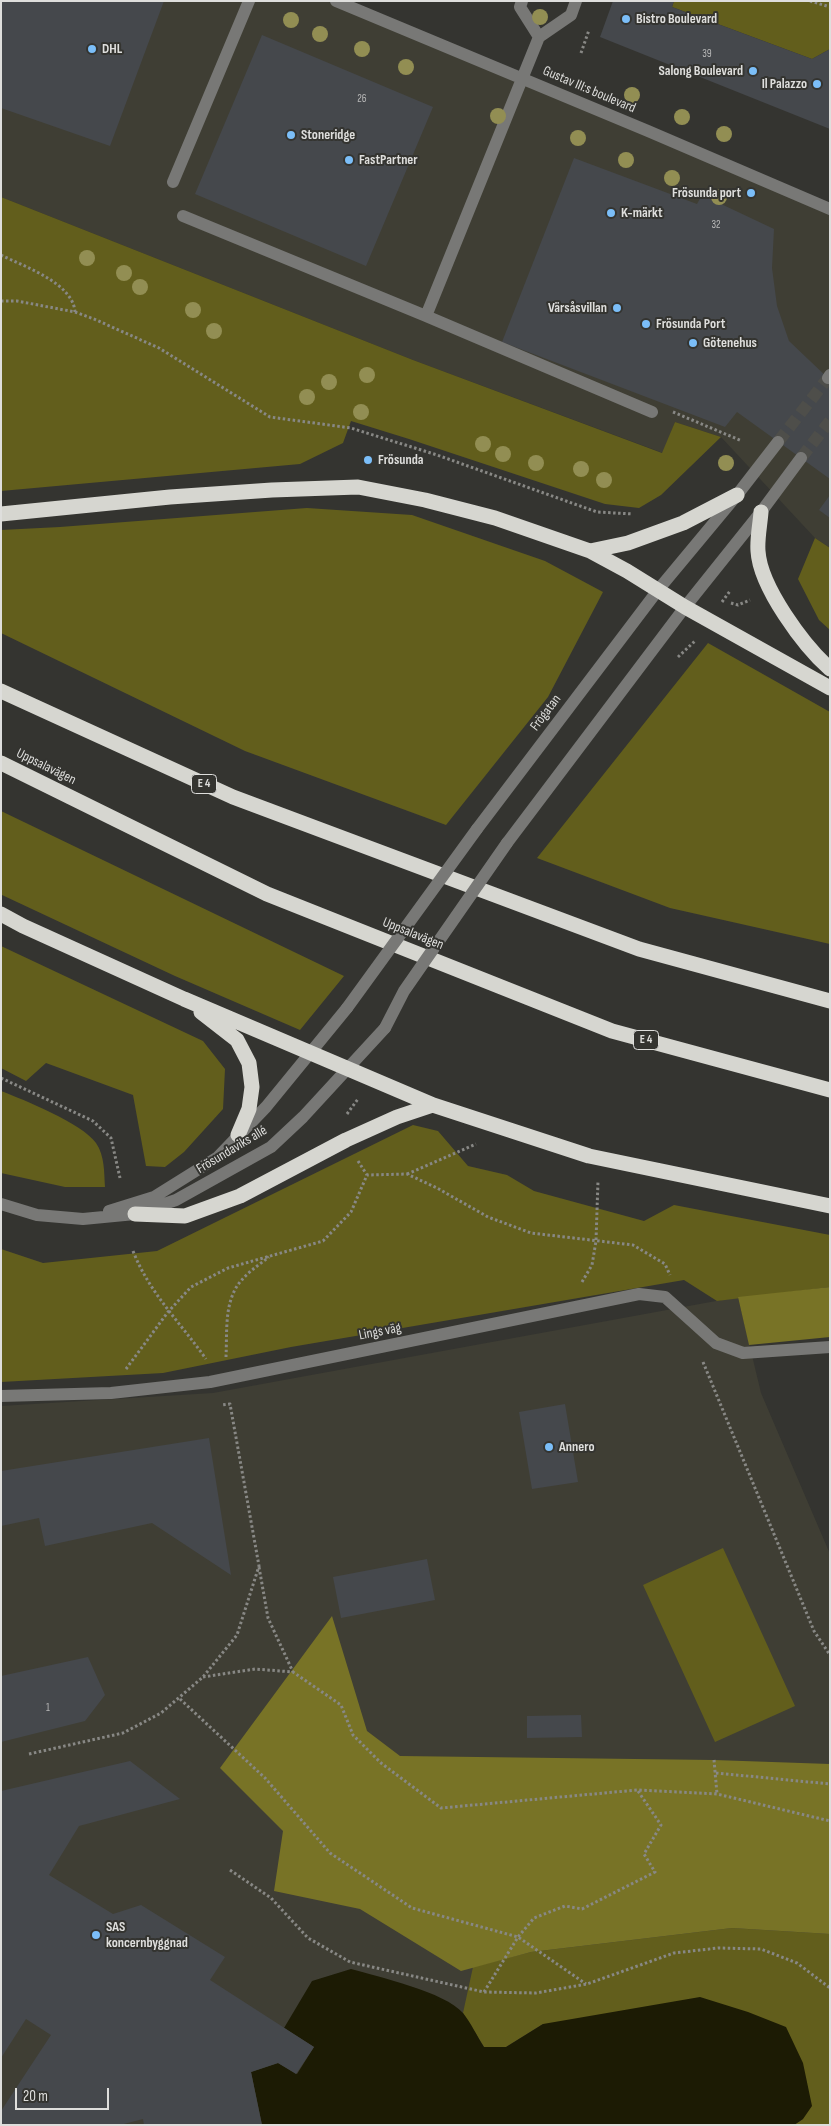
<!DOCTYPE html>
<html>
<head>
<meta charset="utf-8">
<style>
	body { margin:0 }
	#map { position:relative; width:831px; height:2126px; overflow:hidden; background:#343430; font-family:"Sofia Sans Condensed",sans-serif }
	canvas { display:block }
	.frame { position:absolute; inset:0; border:2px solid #dededc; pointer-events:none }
	.scale { position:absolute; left:15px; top:2088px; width:94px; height:22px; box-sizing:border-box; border:2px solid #dededc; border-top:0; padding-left:6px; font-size:15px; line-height:18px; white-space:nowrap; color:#dededc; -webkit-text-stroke:4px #343430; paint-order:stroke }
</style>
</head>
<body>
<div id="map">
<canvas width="831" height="2126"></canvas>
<div class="frame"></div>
<div class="scale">20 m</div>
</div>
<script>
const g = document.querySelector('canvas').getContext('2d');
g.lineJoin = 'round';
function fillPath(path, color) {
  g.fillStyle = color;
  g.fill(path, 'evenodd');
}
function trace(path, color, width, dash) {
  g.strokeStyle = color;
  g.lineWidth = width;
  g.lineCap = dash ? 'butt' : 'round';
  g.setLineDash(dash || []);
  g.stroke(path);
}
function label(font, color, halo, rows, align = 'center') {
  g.font = font + ' "Sofia Sans Condensed",sans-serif';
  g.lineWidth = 4;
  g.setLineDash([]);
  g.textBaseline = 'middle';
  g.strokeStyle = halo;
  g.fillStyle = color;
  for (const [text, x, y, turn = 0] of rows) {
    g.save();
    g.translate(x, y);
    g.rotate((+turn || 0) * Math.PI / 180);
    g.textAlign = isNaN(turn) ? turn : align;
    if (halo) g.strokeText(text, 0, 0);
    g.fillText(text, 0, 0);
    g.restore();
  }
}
const built = new Path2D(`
	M1 1H327L830 213V548L815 538 721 437 675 422 663 453 413 360 1 197Z
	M738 1297 761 1393 830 1554V2125H1V1406L213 1393Z`);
const green = new Path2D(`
	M674 1H830V49L812 59 672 7Z
	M1 197 413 360 662 453 675 422 721 437 661 495 639 508 605 504 409 439 351 421 343 443 300 464 1 491Z
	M307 508 412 515 545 561 603 592 548 697 446 825 245 751 1 633V530L60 527Z
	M815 538 830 548V630L819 620 798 579Z
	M708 643 830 712V944L670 908 537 858Z
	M1 811 344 976 300 1030 175 976 2 895Z
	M1 946 203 1041 225 1069 223 1109 184 1152 165 1167 146 1166 133 1095 46 1063 26 1081 1 1068Z
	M1 1091C24 1100 82 1123 96 1143 105 1156 104 1173 105 1187H65L1 1173Z
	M413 1125 438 1131 468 1166 507 1175 534 1191 644 1221 674 1205 830 1235V1287L717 1301 684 1280 291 1347 163 1373 1 1382V1249L43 1263 157 1251Z
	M723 1548 795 1706 715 1742 643 1585Z
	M732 1928 830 1934V2125H794L803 2119 543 2024 506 2047H484L463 2013 473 1967 531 1952Z`);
const forest = new Path2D(`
	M830 1287V1337L749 1345 738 1297Z
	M332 1616 367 1731 400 1756 714 1760 830 1764V1934L732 1928 531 1952 461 1971 360 1909 274 1891 283 1831 220 1768Z`);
const water = new Path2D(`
	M351 1969C379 1977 445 1992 463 2013 471 2023 477 2036 484 2047H506L543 2024 700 1997 748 2012 786 2027 803 2063 812 2106 803 2119 794 2125H262L251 2072 278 2063 297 2074 314 2047 284 2028 312 1981Z`);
const building = new Path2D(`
	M1 1H164L110 146 1 108Z
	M613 1H674L672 7 812 59 830 49V129L600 37Z
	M262 35 433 107 366 266 195 194Z
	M574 158 697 204 702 195 774 229 772 268 777 306 789 341 830 380V479L737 412 725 427 502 342Z
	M830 495V518L819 510Z
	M565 1404 578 1482 532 1489 519 1412Z
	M209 1438 231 1575 152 1523 45 1546 39 1518 1 1526V1471Z
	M427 1559 435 1600 341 1618 333 1577Z
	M88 1657 105 1695 85 1721 1 1742V1676Z
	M581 1715 582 1737 527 1738V1716Z
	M130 1761 180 1799 79 1826 49 1875 113 1914 141 1905 225 1957 210 1980 314 2047 296 2074 278 2063 251 2072 262 2125H144L143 2119 120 2125H2L1 2111 51 2035 26 2019 1 2058V1791Z`);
const minorTunnel = new Path2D(`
	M778 442 828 378
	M801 458 830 421`);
const path = new Path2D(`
	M810 1 830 7
	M581 53 589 30
	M1 255C25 267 73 283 75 312
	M1 301H17L75 312 94 319 159 348 270 417 351 428 437 455 597 512 633 514
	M673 412 742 441
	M722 602 730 591
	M731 603 738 605 750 600
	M678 657 696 640
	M1 1078 93 1121 111 1138 120 1178
	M347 1114 358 1099
	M358 1161 367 1175
	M407 1174 476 1144
	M133 1251C150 1294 180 1322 206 1359
	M582 1282 592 1265 596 1241 598 1181
	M226 1357C227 1337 225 1312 233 1294 239 1278 256 1267 269 1257
	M703 1362 814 1631 830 1655
	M126 1369 168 1312 191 1287 228 1268 323 1241 351 1212 367 1175 407 1174 437 1188 488 1217 531 1233 633 1245 665 1264 670 1275
	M259 1567 268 1618 293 1672
	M203 1677 255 1669 293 1672 341 1705 353 1735 381 1763 441 1808 637 1790 717 1794 830 1821
	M180 1699 265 1778 330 1853 412 1908 518 1937 586 1984
	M29 1754 123 1733 161 1713 203 1677 237 1635 259 1566 230 1404 222 1405
	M714 1760 717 1794
	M716 1773 830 1784
	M230 1870 271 1898 308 1938 350 1962 484 1992 536 1993 587 1984 674 1953 718 1948 761 1949 797 1963 830 1988
	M484 1992 518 1937 534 1918 565 1906 582 1909 655 1872 644 1854 661 1825 638 1791`);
const minor = new Path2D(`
	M336 1 648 131 830 209
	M522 1 520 7 539 37
	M576 1 571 15 539 37 426 316 652 412
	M173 182 249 1
	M183 216 426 316
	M828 378 830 375
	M477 829 658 590 737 495 778 442
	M507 843 685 607 761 512 801 458
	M1 1204 37 1215 83 1219 135 1214 176 1200 271 1147 303 1117 385 1028
	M109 1211 154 1197 218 1157 266 1107 347 1008
	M1 1396 111 1393 210 1382 639 1294 665 1297 716 1343 743 1353 830 1347`);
const highway = new Path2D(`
	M761 512C760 525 757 539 758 551 760 587 804 646 830 669
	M1 514 170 497 272 490 358 487 425 500 495 518 590 551 627 571 685 607 830 688
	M590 551 628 543 683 523 737 495
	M1 691 233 797 639 949 830 1001
	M1 763 267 894 612 1031 830 1090
	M1 914 23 926 184 999 433 1105 589 1156 830 1206
	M201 1012 237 1040 249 1063 252 1087 249 1109 238 1135
	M135 1214 185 1216 240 1196 346 1140 397 1117 433 1105`);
const minorBridge = new Path2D(`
	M347 1008 477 829
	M385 1028 404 991 507 843`);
const trees = [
	[540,17],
	[291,20],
	[320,34],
	[362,49],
	[406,67],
	[632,95],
	[498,116],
	[682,117],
	[724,134],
	[578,138],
	[626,160],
	[672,178],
	[719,197],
	[87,258],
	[124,273],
	[140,287],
	[193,310],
	[214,331],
	[367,375],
	[329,382],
	[307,397],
	[361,412],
	[483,444],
	[503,454],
	[536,463],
	[726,463],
	[581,469],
	[604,480]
];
const markers = [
	[626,19,5,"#7bbef8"],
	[92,49,5,"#7bbef8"],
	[753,71,5,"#7bbef8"],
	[817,84,5,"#7bbef8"],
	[291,135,5,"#7bbef8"],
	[349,160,5,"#7bbef8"],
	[751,193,5,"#7bbef8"],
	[611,213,5,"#7bbef8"],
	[617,308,5,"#7bbef8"],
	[646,324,5,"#7bbef8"],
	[693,343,5,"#7bbef8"],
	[368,460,5,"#7bbef8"],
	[549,1447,5,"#7bbef8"],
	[96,1935,5,"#7bbef8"]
];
const numberNames = [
	["39",707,54],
	["26",362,99],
	["32",716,225],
	["1",48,1708]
];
const shields = [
	[204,784,25],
	[646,1040,25]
];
const shieldNames = [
	["E 4",204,784],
	["E 4",646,1040]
];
const poiNames = [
	["Bistro Boulevard",636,19],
	["DHL",102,49],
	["Salong Boulevard",743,71,"right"],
	["Il Palazzo",807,84,"right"],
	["Stoneridge",301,135],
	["FastPartner",359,160],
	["Frösunda port",741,193,"right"],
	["K-märkt",621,213],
	["Värsåsvillan",607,308,"right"],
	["Frösunda Port",656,324],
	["Götenehus",703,343],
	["Frösunda",378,460],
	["Annero",559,1447],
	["SAS",106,1927],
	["koncernbyggnad",106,1943]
];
const streetNames = [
	["Gustav III:s boulevard",589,90,23],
	["Frögatan",546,713,-53],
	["Uppsalavägen",46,767,26],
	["Uppsalavägen",413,934,22],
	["Frösundaviks allé",232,1150,-31],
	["Lings väg",380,1332,-11]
];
fillPath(built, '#3f3e34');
fillPath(green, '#625e1c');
fillPath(forest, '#787326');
fillPath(water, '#1c1b04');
fillPath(building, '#45484c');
trace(minorTunnel, '#4e4e4a', 12, [12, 6]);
trace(path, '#888885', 3, [2.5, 2.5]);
trace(minor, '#787876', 12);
trace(highway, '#d6d6d0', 15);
trace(minorBridge, '#787876', 12);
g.fillStyle = '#928e53';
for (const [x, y] of trees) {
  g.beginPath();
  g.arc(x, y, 8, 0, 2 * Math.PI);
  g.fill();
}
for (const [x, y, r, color] of markers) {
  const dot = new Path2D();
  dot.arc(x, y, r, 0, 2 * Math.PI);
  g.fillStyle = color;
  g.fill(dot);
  trace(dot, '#343430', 2);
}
label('11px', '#b8b8b8', null, numberNames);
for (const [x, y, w] of shields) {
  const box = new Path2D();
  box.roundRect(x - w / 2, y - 9.5, w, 19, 4);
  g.fillStyle = '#343430';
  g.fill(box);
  trace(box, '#dededc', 1);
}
label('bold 12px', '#dededc', null, shieldNames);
label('bold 14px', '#dededc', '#343430', poiNames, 'left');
label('14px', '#dededc', '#343430', streetNames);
</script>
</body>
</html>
